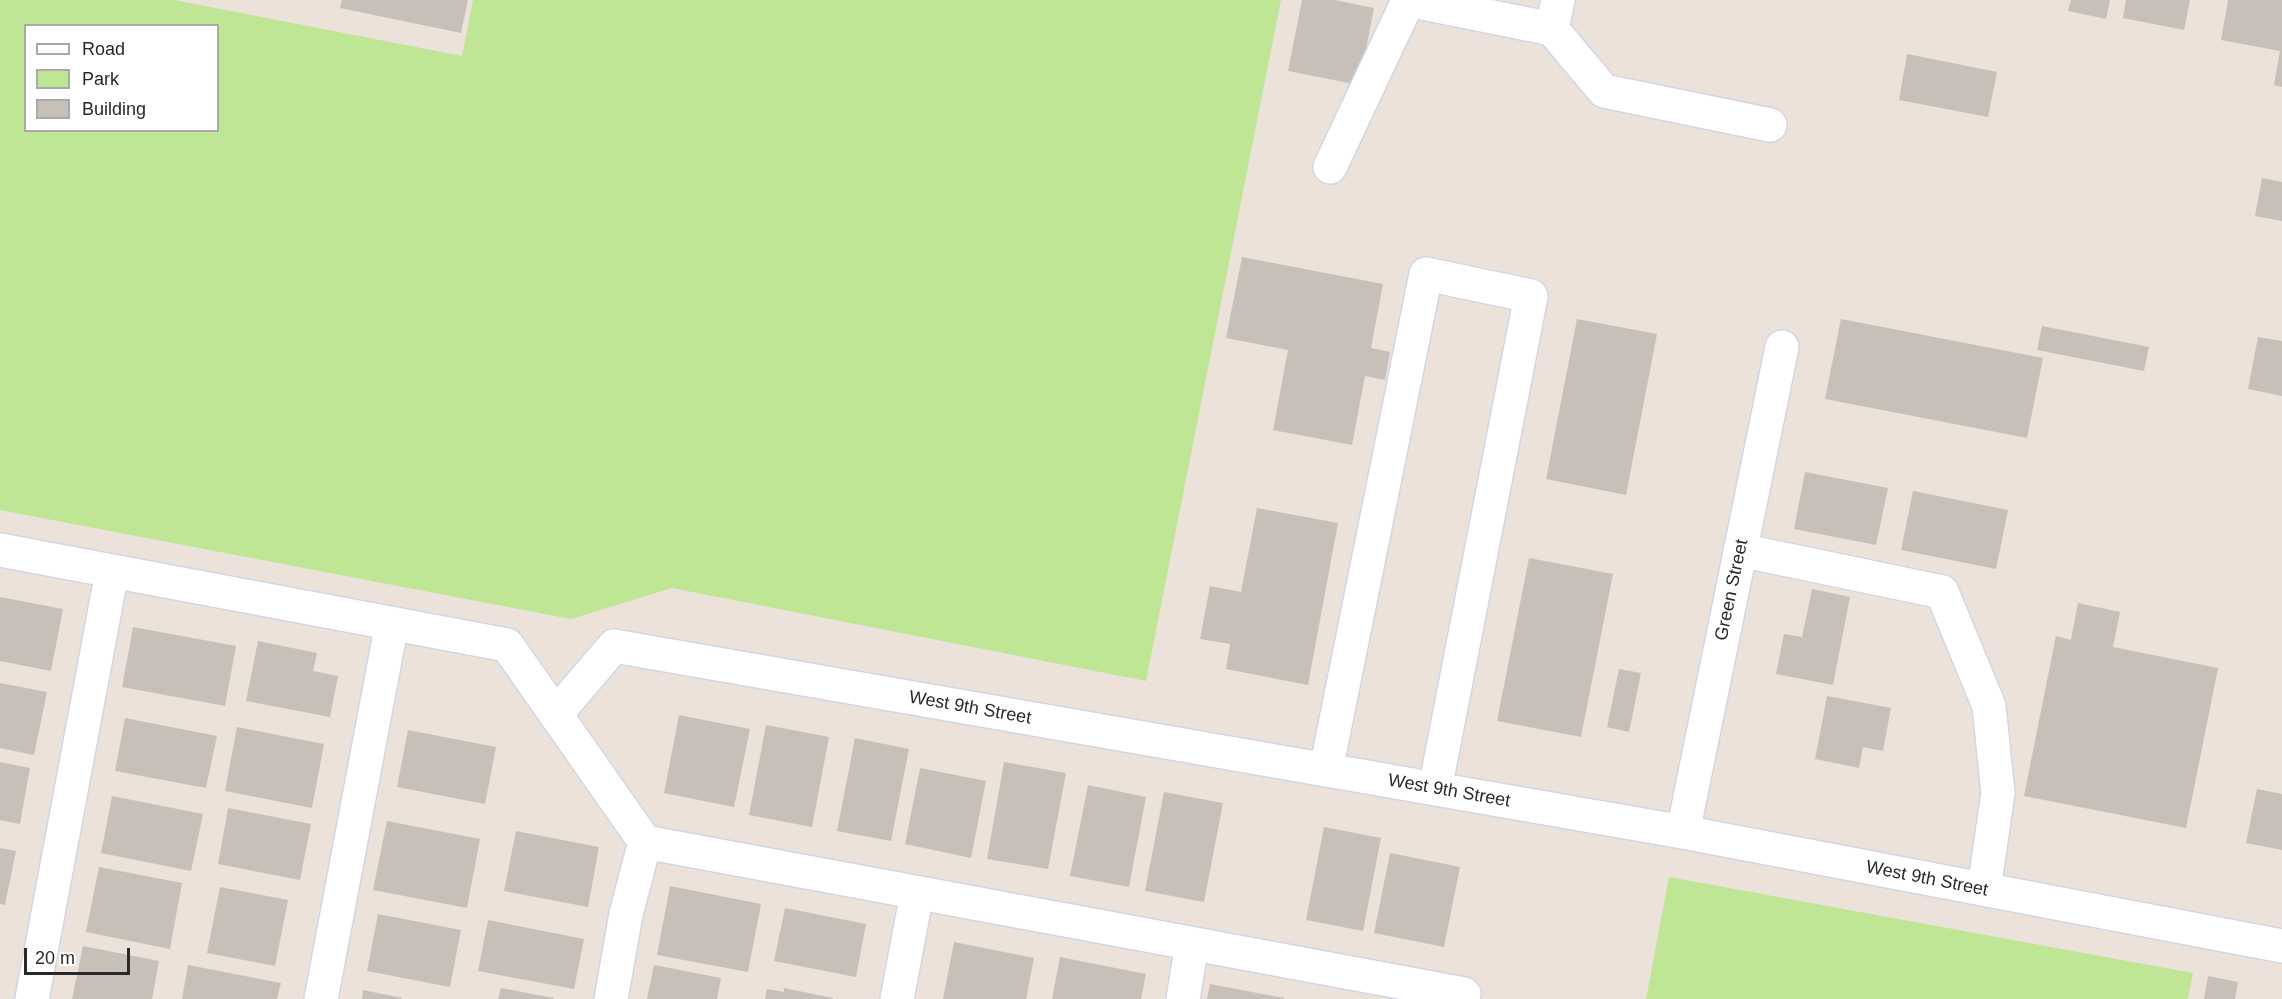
<!DOCTYPE html>
<html>
<head>
<meta charset="utf-8">
<style>
	body { margin:0 }
	#map { position:relative; width:2282px; height:999px; overflow:hidden; background:#ece2da; font-family:Helvetica,sans-serif }
	canvas { display:block }
	.legend { position:absolute; left:24px; top:24px; width:195px; height:108px; box-sizing:border-box; background:#fff; border:2px solid #a9a9a9; margin:0; padding:8px 10px; list-style:none; font-size:18px; color:#292929 }
	.legend li { display:flex; align-items:center; gap:12px; height:30px }
	.legend b { width:30px; border:2px solid #a9a9a9 }
	.scale { position:absolute; left:24px; top:948px; width:106px; height:27px; box-sizing:border-box; border:3px solid #292929; border-top:0; padding-left:8px; font-size:18px; line-height:21px; white-space:nowrap; color:#292929; -webkit-text-stroke:4px #fff; paint-order:stroke }
</style>
</head>
<body>
<div id="map">
<canvas width="2282" height="999"></canvas>
<ul class="legend">
<li><b style="height:8px;background:#fff"></b>Road</li>
<li><b style="height:16px;background:#bee694"></b>Park</li>
<li><b style="height:16px;background:#c7c0b9"></b>Building</li>
</ul>
<div class="scale">20 m</div>
</div>
<script>
const g = document.querySelector('canvas').getContext('2d');
g.lineJoin = 'round';
function fillPath(path, color) {
  g.fillStyle = color;
  g.fill(path, 'evenodd');
}
function trace(path, color, width, dash) {
  g.strokeStyle = color;
  g.lineWidth = width;
  g.lineCap = dash ? 'butt' : 'round';
  g.setLineDash(dash || []);
  g.stroke(path);
}
function label(font, color, halo, rows, align = 'center') {
  g.font = font + ' Helvetica,sans-serif';
  g.lineWidth = 4.5;
  g.setLineDash([]);
  g.textBaseline = 'middle';
  g.strokeStyle = halo;
  g.fillStyle = color;
  for (const [text, x, y, turn = 0] of rows) {
    g.save();
    g.translate(x, y);
    g.rotate((+turn || 0) * Math.PI / 180);
    g.textAlign = isNaN(turn) ? turn : align;
    if (halo) g.strokeText(text, 0, 0);
    g.fillText(text, 0, 0);
    g.restore();
  }
}
const green = new Path2D(`
	M0 0H174L462 56 473 0H1281L1146 681 672 588 571 619 0 510ZM26 26H218V130H26Z
	M1669 877 2193 973 2188 999H1646Z`);
const building = new Path2D(`
	M342 0H468L461 33 340 8Z
	M1302 0H1335L1374 8 1359 85 1288 71Z
	M2071 0H2110L2106 19 2068 11Z
	M2126 0H2190L2184 30 2123 18Z
	M2228 0H2282V87L2274 85 2280 51 2221 40Z
	M1907 54 1997 72 1988 117 1899 100Z
	M2262 178 2282 182V221L2255 216Z
	M1242 257 1383 284 1371 348 1390 352 1385 380 1365 376 1352 445 1273 430 1288 350 1226 338Z
	M1577 319 1657 334 1626 495 1546 479Z
	M1841 319 2043 358 2027 438 1825 399Z
	M2042 326 2149 347 2144 371 2037 350Z
	M2258 337 2282 341V396L2248 389Z
	M1805 472 1888 488 1876 545 1794 529Z
	M1913 491 2008 510 1996 569 1901 550Z
	M1257 508 1338 523 1308 685 1226 669 1230 644 1200 639 1210 586 1241 592Z
	M1529 558 1613 574 1581 737 1497 721Z
	M1812 589 1850 597 1833 685 1776 674 1784 634 1802 637Z
	M0 597 63 609 51 671 0 661Z
	M2078 603 2120 612 2113 647 2218 668 2186 828 2024 796 2056 636 2071 640Z
	M133 627 236 646 225 706 122 687Z
	M258 641 317 653 313 671 338 676 330 717 246 701Z
	M1619 669 1641 673 1629 732 1607 727Z
	M0 683 47 692 34 755 0 748Z
	M1827 696 1891 708 1883 751 1863 747 1859 768 1815 759Z
	M679 715 750 729 734 807 664 793Z
	M125 718 217 736 206 788 115 771Z
	M766 725 829 737 812 827 749 815Z
	M237 727 324 744 312 808 225 791Z
	M408 730 496 747 485 804 397 787Z
	M855 738 909 749 891 841 837 831Z
	M0 762 30 768 20 824 0 820Z
	M1004 762 1066 773 1048 869 987 859Z
	M920 768 986 781 971 858 905 844Z
	M1088 785 1146 797 1129 887 1070 876Z
	M2257 789 2282 794V850L2246 843Z
	M1164 792 1223 803 1204 902 1145 891Z
	M112 796 203 814 191 871 101 853Z
	M228 808 311 824 300 880 218 864Z
	M387 821 480 839 467 908 373 890Z
	M1324 827 1381 838 1363 931 1306 920Z
	M516 831 599 847 588 907 504 891Z
	M0 848 16 851 5 905 0 904Z
	M1390 853 1460 867 1444 947 1374 933Z
	M99 867 182 883 170 949 86 932Z
	M670 886 761 904 748 972 657 955Z
	M220 887 288 900 275 966 207 953Z
	M785 908 866 924 856 977 774 961Z
	M378 914 461 930 450 987 367 971Z
	M488 920 584 939 574 989 478 971Z
	M954 942 1034 958 1026 999H943Z
	M83 946 159 961 152 999H72Z
	M1060 957 1146 974 1141 999H1052Z
	M188 965 281 983 277 999H182Z
	M654 965 721 978 717 999H647Z
	M2208 976 2238 982 2235 999H2204Z
	M1210 984 1284 998V999H1207Z
	M501 988 554 998V999H498Z
	M784 988 833 998V999H765L767 989 784 992Z
	M363 990 402 998V999H362Z`);
const minor = new Path2D(`
	M1408 0 1552 29 1604 91 1770 125
	M1552 29 1558 0
	M1330 167 1408 1
	M0 550 507 645 645 842 1464 994 1463 999
	M1740 550 1942 592 1989 706 1998 793 1984 889
	M556 714 614 646 1683 832 2282 946
	M1326 770 1426 274 1531 296 1435 789
	M1683 832 1782 347
	M32 999 112 572
	M321 999 392 623
	M611 999 626 914 645 842
	M897 999 917 893
	M1183 999 1192 944`);
const streetNames = [
	["Green Street",1732,590,-78],
	["West 9th Street",970,708,10],
	["West 9th Street",1449,791,10],
	["West 9th Street",1927,879,11]
];
fillPath(green, '#bee694');
fillPath(building, '#c7c0b9');
trace(minor, '#d0d7e3', 36);
trace(minor, '#fff', 33);
label('18px', '#292929', '#fff', streetNames);
</script>
</body>
</html>
